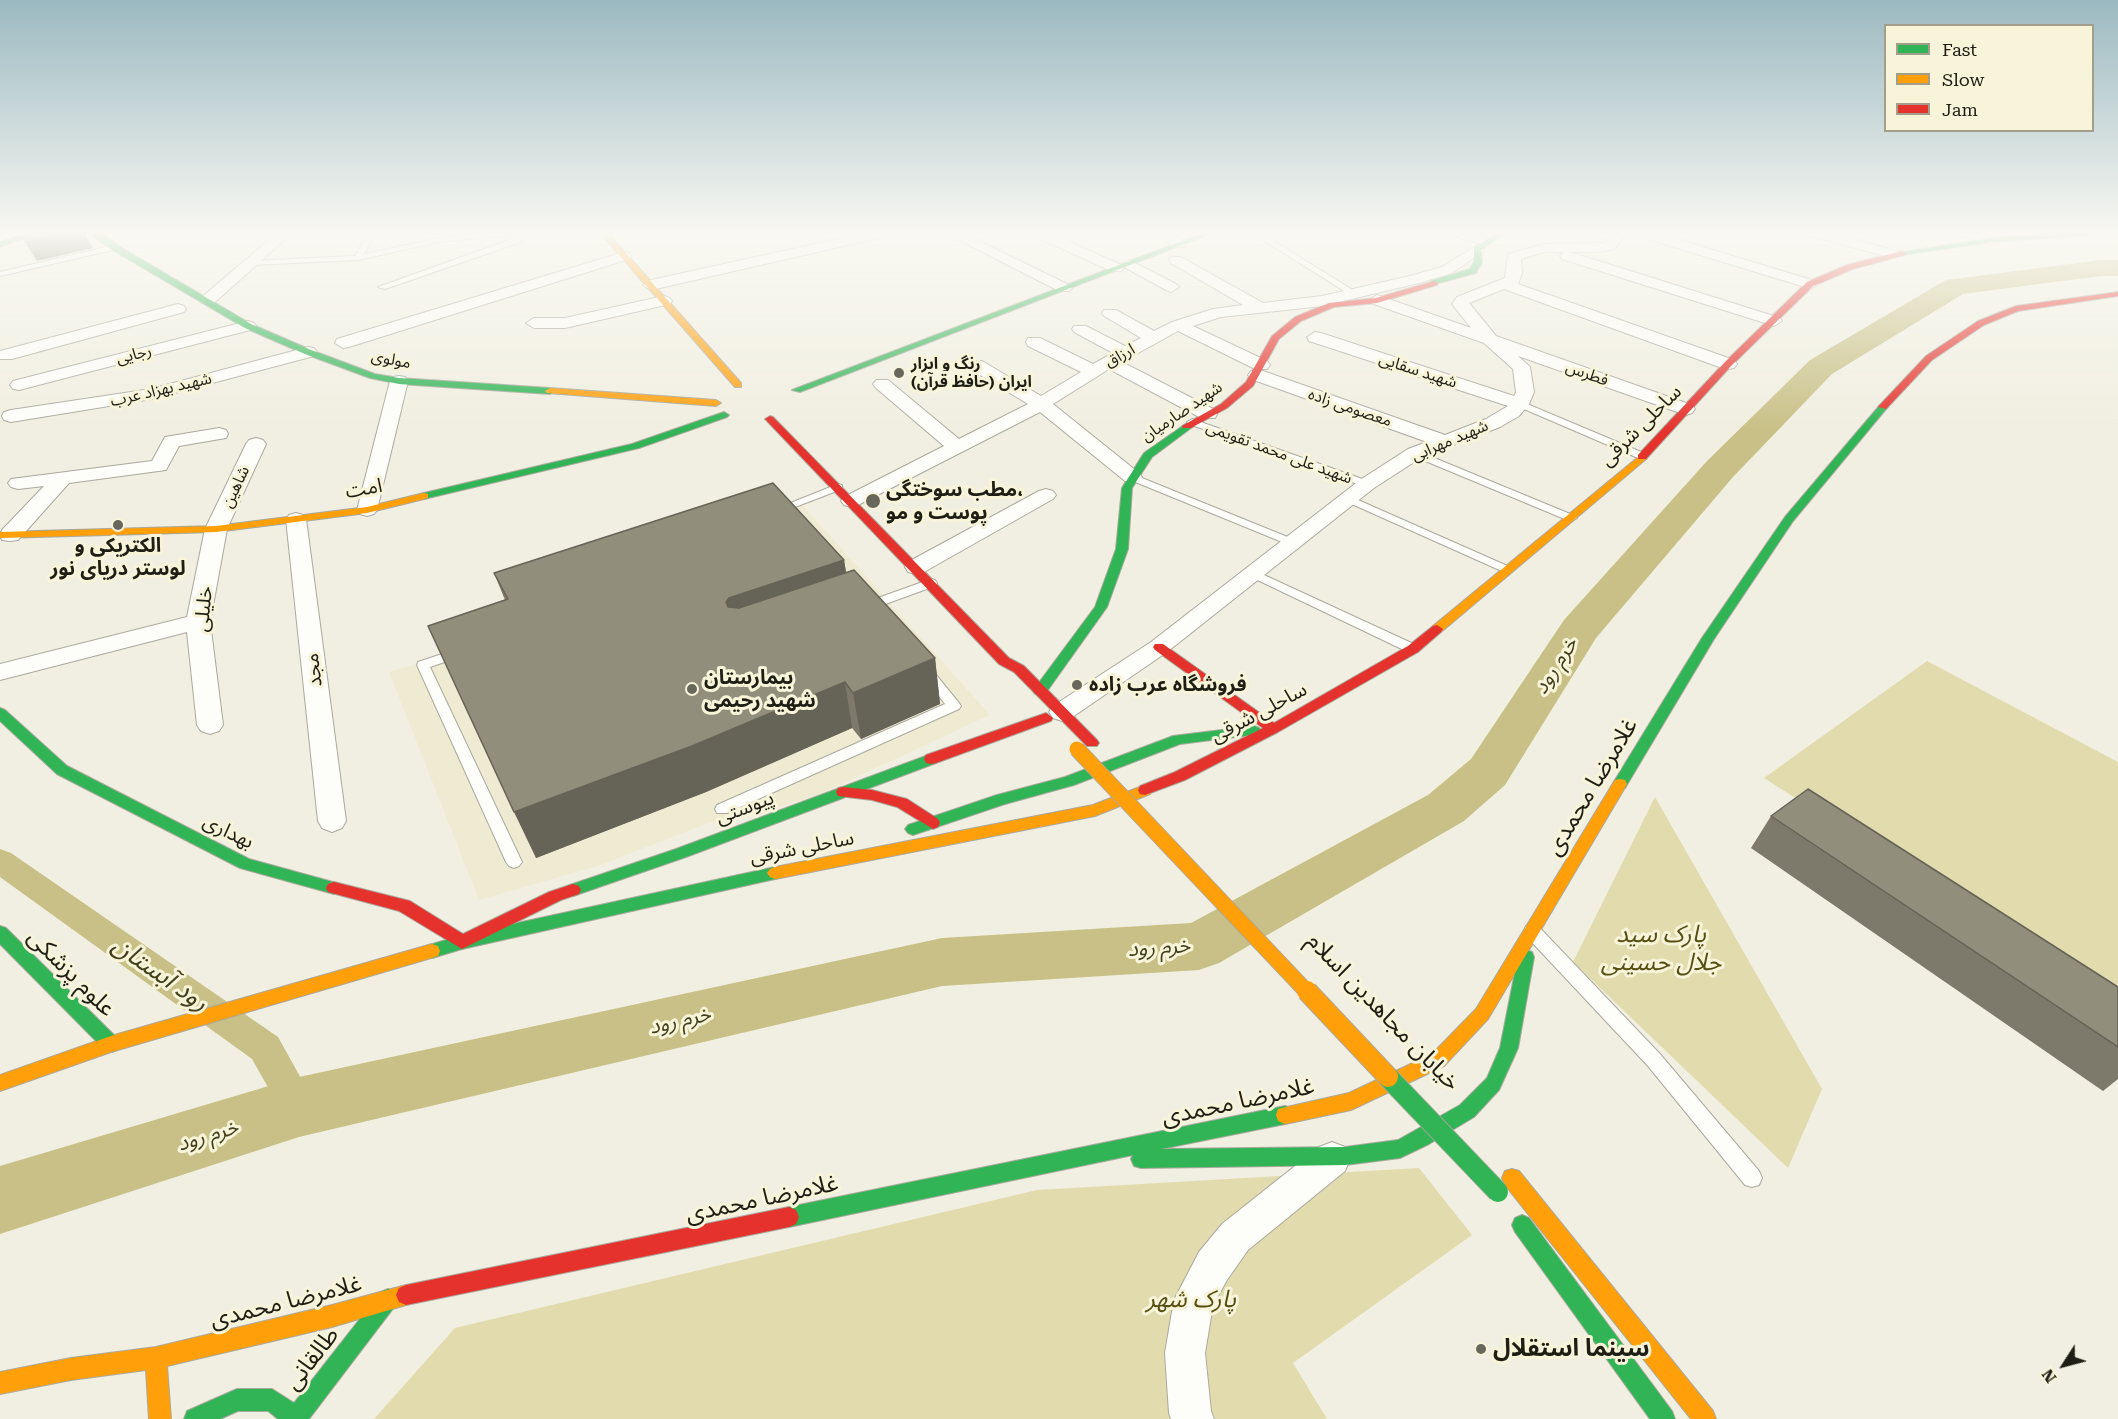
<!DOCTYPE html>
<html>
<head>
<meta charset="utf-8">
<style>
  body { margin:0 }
  #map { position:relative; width:2118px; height:1419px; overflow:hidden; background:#f1efe1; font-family:"Roboto Serif",serif }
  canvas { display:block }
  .legend { position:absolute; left:1884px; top:24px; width:210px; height:108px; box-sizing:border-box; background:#f8f4da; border:2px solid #a19e8b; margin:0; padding:8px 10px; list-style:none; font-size:18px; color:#1f1e15 }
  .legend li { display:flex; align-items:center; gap:12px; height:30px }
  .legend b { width:30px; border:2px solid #a19e8b }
  .north { position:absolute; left:2034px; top:1335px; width:60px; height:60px; -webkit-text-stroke:4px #f8f4da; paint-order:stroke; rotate:234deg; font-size:16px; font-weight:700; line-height:24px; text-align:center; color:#1f1e15 }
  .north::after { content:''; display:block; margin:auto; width:21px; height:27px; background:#1f1e15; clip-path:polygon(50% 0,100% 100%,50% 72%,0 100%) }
</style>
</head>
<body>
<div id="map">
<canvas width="2118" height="1419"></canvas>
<ul class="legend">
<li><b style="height:8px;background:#30b455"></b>Fast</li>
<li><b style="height:8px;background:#ff9f0a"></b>Slow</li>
<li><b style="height:8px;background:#e5322d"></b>Jam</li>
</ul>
<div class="north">N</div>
</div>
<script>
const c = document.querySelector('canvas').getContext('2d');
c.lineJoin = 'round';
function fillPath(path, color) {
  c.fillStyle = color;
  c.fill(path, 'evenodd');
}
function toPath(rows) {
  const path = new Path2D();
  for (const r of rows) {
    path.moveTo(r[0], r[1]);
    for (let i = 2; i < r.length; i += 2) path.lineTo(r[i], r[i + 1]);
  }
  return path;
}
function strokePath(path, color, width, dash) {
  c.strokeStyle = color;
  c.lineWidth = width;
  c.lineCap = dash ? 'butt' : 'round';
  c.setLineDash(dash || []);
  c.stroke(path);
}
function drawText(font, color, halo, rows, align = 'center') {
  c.font = font + ' "Roboto Serif","Noto Sans Arabic",serif';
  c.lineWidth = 6;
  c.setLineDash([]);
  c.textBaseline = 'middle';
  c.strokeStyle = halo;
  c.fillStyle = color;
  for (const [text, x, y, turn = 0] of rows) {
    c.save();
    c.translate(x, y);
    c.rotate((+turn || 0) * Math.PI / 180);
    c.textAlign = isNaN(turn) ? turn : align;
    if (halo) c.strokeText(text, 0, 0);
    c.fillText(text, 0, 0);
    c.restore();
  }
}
fillPath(toPath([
  [798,500,990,715,818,795,744,818,708,823,601,865,479,900,389,672,487,642,473,612]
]), '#efebd2');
fillPath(toPath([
  [1927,661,2118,762,2118,1004,1764,778],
  [1655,797,1822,1089,1788,1168,1573,962],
  [1419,1168,1472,1235,1293,1363,1327,1419,374,1419,455,1328,1037,1190]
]), '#e2dbae');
fillPath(toPath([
  [0,849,11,853,278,1037,317,1107,312,1119,299,1124,286,1119,252,1059,0,877,0,849]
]), '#c8c086');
fillPath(toPath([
  [2101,260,2118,260,2118,276,2101,276,1963,294,1832,374,1733,477,1596,638,1505,785,1464,821,1219,963,1199,970,942,986,299,1137,0,1234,0,1166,299,1077,942,938,1191,923,1428,795,1471,759,1564,620,1707,461,1810,360,1946,280,2101,260]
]), '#c8c086');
const lane = toPath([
  [368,233,376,233,364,254,439,238,491,233,515,233,511,235,439,242,358,260,252,265,248,263,252,261,355,256,368,233],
  [518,233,526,233,521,242,385,289,378,287,515,238,518,233],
  [1080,233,1091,233,1062,244,1055,242,1080,233],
  [1252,233,1261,233,1359,294,1352,296,1252,233],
  [114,245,118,247,117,249,0,276,0,272,114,245],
  [1520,401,1646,454,1647,456,1646,458,1638,458,1517,406,1515,404,1520,401],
  [1192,419,1371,482,1372,484,1367,487,1363,486,1189,424,1187,422,1192,419],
  [1415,450,1575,516,1577,518,1571,521,1567,520,1411,455,1410,453,1415,450],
  [1132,474,1295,540,1297,542,1291,545,1287,544,1128,479,1128,475,1132,474],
  [838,484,842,485,842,489,782,512,774,512,773,510,838,484],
  [1349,496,1512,568,1514,570,1508,574,1504,572,1345,501,1345,497,1349,496],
  [1251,569,1418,646,1419,649,1418,652,1408,652,1247,575,1245,573,1247,571,1251,569],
  [931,579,935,580,937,583,935,586,869,610,861,610,859,607,861,604,931,579],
  [460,648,466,652,465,655,430,667,522,862,519,866,514,868,509,866,506,862,417,665,418,662,460,648],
  [928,670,933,671,959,703,961,706,959,709,727,813,717,813,715,809,717,805,945,704,921,674,928,670],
  [1532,924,1538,926,1660,1054,1759,1171,1762,1178,1759,1185,1752,1187,1745,1185,1648,1066,1526,936,1524,931,1526,926,1532,924]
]);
const street = toPath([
  [277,233,292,233,214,303,202,303,200,300,202,297,277,233],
  [865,233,890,233,883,237,651,290,643,285,651,280,865,233],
  [945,233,963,233,1069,285,1072,288,1069,291,1059,291,945,233],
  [1032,233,1050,233,1121,265,1124,268,1121,271,1111,271,1034,236,1032,233],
  [1158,233,1174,233,1186,244,1184,247,1174,247,1158,233],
  [1452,233,1473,233,1490,238,1492,241,1485,245,1454,236,1452,233],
  [1613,233,1627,233,1614,249,1598,252,1570,252,1780,318,1782,321,1774,326,1768,324,1562,259,1560,256,1564,252,1544,252,1521,259,1522,273,1518,284,1734,360,1737,364,1734,368,1728,369,1722,368,1504,289,1469,303,1496,336,1692,405,1695,409,1692,413,1686,415,1680,413,1518,356,1530,367,1534,392,1529,404,1519,416,1500,427,1422,457,1374,488,1167,652,1071,718,1062,721,1053,718,1049,712,1053,706,1151,642,1360,480,1408,449,1427,442,1251,379,1248,375,1251,371,1263,371,1445,435,1486,419,1508,406,1309,341,1307,337,1315,332,1321,333,1514,396,1516,392,1513,369,1484,343,1371,303,1369,300,1377,295,1383,297,1471,328,1452,304,1457,297,1505,278,1508,254,1544,244,1604,243,1613,233],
  [1636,233,1657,233,1815,281,1818,284,1810,289,1805,287,1638,236,1636,233],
  [1809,233,1831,233,1897,251,1899,254,1892,258,1811,236,1809,233],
  [1956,233,1979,233,1996,237,1998,240,1991,244,1958,236,1956,233],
  [1477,245,1482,246,1484,249,1482,252,1452,273,1419,283,1322,306,1221,317,1193,326,1267,361,1270,365,1267,369,1255,369,1178,331,1122,362,1215,410,1217,414,1215,418,1201,418,1109,369,1053,404,1139,473,1142,477,1139,481,1125,481,1040,412,858,505,851,507,844,505,841,501,844,497,944,446,876,388,873,384,876,380,888,380,959,439,1028,404,970,369,967,365,970,361,982,361,1041,396,1081,372,1028,346,1026,342,1028,338,1040,338,1093,364,1113,353,1074,332,1072,329,1074,326,1086,326,1125,346,1141,338,1104,316,1102,313,1104,310,1116,310,1154,331,1172,322,1213,309,1243,305,1171,263,1169,260,1171,257,1181,257,1263,303,1322,296,1410,276,1442,267,1477,245],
  [624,252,629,253,631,256,629,259,349,347,343,348,335,343,337,339,624,252],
  [1129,260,1176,284,1179,287,1171,292,1166,290,1124,267,1122,264,1129,260],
  [664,296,670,298,672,301,670,304,565,328,534,328,526,323,534,318,565,318,664,296],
  [178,304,184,306,186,309,184,312,12,359,0,359,0,351,178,304],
  [248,321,254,323,256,326,254,329,19,390,13,389,10,385,13,381,248,321],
  [308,347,314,348,317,352,314,356,152,399,11,422,4,420,2,416,4,412,11,410,151,389,308,347],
  [399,376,405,377,408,381,377,510,374,514,367,516,360,514,357,510,390,381,393,377,399,376],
  [219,428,226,430,228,434,226,438,179,446,166,470,69,483,18,540,10,541,2,540,0,536,2,530,44,486,18,489,11,487,8,483,11,479,152,461,165,437,219,428],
  [256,438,263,440,266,444,227,529,210,622,223,725,219,731,210,734,201,731,197,725,187,632,0,680,0,664,187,617,205,529,246,444,249,440,256,438],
  [1046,489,1053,491,1056,495,1053,499,924,572,916,574,908,572,905,567,908,562,1039,491,1046,489],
  [296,513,303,515,306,519,346,821,342,828,332,832,322,828,318,821,286,519,289,515,296,513],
  [1332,1142,1345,1147,1350,1159,1345,1171,1248,1250,1227,1280,1213,1305,1205,1353,1211,1411,1214,1419,1171,1419,1169,1413,1165,1353,1174,1300,1199,1252,1222,1224,1319,1147,1332,1142]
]);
const fast = toPath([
  [27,233,37,233,0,247,0,242,27,233],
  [93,233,102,233,117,245,251,324,311,350,375,374,399,378,550,388,555,391,550,394,399,384,370,378,305,354,245,328,111,249,93,236,93,233],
  [1203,233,1213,233,800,392,792,390,1203,233],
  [1497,233,1506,233,1481,250,1482,262,1476,273,1431,285,1431,281,1470,269,1474,262,1474,247,1497,233],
  [2059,233,2090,233,2086,235,1991,242,1902,255,1898,253,1991,238,2059,233],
  [1883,404,1888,407,1886,409,1793,521,1714,639,1625,788,1615,788,1613,784,1615,780,1702,638,1785,517,1880,405,1883,404],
  [724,412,729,415,727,417,639,448,424,499,419,496,424,493,632,444,724,412],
  [1187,423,1191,424,1191,428,1152,457,1132,488,1128,549,1107,607,1045,694,1035,694,1033,691,1035,688,1095,607,1116,549,1122,488,1144,453,1187,423],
  [0,708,5,710,67,766,249,859,340,884,342,888,340,892,334,894,240,868,57,774,0,721,0,708],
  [1254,726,1259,728,1261,731,1259,734,1180,744,1074,785,1005,804,913,835,908,833,905,829,908,825,997,795,1065,777,1173,736,1254,726],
  [931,754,936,755,938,759,936,763,686,857,573,896,567,894,565,890,567,886,676,849,931,754],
  [775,867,780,869,783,873,780,877,775,879,462,949,432,958,426,956,424,951,426,946,462,935,775,867],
  [0,926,6,928,117,1038,120,1044,117,1050,111,1052,105,1050,0,944,0,926],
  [1526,950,1532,952,1534,957,1518,1048,1499,1090,1474,1117,1429,1144,1400,1158,1345,1165,1141,1168,1134,1166,1131,1159,1133,1155,789,1227,782,1224,779,1217,782,1210,789,1207,1285,1106,1292,1109,1294,1115,1292,1121,1285,1124,1161,1149,1345,1147,1398,1140,1460,1105,1487,1078,1500,1048,1518,957,1520,952,1526,950],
  [1522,1215,1529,1218,1672,1411,1675,1419,1650,1419,1515,1232,1512,1225,1515,1218,1522,1215],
  [388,1289,395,1292,398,1299,395,1306,309,1419,278,1419,268,1411,238,1411,220,1419,184,1419,187,1411,237,1389,272,1389,294,1403,381,1292,388,1289]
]);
const slow = toPath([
  [600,233,608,233,741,383,741,387,735,387,600,233],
  [550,388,716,400,721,403,716,406,547,393,545,391,550,388],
  [1642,454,1647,457,1646,459,1441,632,1433,632,1431,629,1433,626,1642,454],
  [424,493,428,494,428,498,367,513,216,532,0,538,0,532,216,526,367,507,424,493],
  [1620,779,1625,780,1627,784,1488,1019,1444,1066,1351,1110,1285,1124,1278,1121,1276,1115,1278,1109,1349,1093,1432,1054,1476,1009,1615,780,1620,779],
  [1145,785,1150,786,1152,790,1150,794,1095,816,775,879,770,877,767,873,770,869,775,867,1093,805,1145,785],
  [432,944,438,946,440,951,438,956,111,1052,0,1091,0,1075,111,1036,432,944],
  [1512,1169,1519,1171,1713,1411,1716,1419,1691,1419,1505,1185,1502,1178,1505,1171,1512,1169],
  [406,1285,413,1288,416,1295,413,1302,406,1305,332,1327,167,1366,171,1419,149,1419,146,1370,71,1380,0,1394,0,1372,71,1358,156,1347,332,1305,406,1285]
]);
const jam = toPath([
  [1902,251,1906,253,1905,255,1853,269,1813,286,1731,366,1646,459,1638,459,1638,455,1725,362,1807,282,1847,265,1902,251],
  [1434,281,1438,283,1437,285,1377,303,1334,307,1301,321,1279,339,1253,386,1227,408,1191,428,1183,428,1182,426,1221,404,1246,382,1272,336,1295,317,1329,303,1376,298,1434,281],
  [2118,292,2118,296,2018,311,1984,325,1932,360,1886,409,1878,407,1926,356,1978,321,2016,306,2118,292],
  [770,416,773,417,1009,658,1024,666,1097,740,1099,743,1097,746,1087,746,1014,672,999,664,767,421,765,419,770,416],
  [1437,625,1443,629,1441,632,1418,652,1278,732,1185,780,1145,795,1140,794,1138,790,1140,786,1175,772,1263,728,1155,650,1153,647,1155,644,1163,644,1274,723,1408,646,1433,626,1437,625],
  [1046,713,1053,718,1051,721,936,763,931,764,926,763,924,759,926,755,1046,713],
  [843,787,872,790,907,799,938,819,940,823,938,827,933,829,897,807,872,800,838,796,836,792,838,788,843,787],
  [334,882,410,901,463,934,549,892,573,884,579,886,581,890,579,894,561,900,462,949,399,911,328,892,326,888,328,884,334,882],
  [789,1207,796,1210,799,1217,796,1224,789,1227,406,1305,399,1302,396,1295,399,1288,406,1285,789,1207]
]);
strokePath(lane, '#aba99e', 2);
strokePath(street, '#aba99e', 2);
strokePath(fast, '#aba99e', 2);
strokePath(slow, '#aba99e', 2);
strokePath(jam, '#aba99e', 2);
fillPath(lane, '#fdfdfa');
fillPath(street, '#fdfdfa');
fillPath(fast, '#30b455');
fillPath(slow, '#ff9f0a');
fillPath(jam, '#e5322d');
const fastBridge = toPath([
  [1388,1077,1498,1192]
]);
const slowBridgeFar1 = toPath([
  [1077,749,1308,993]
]);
const slowBridge = toPath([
  [1307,991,1388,1077]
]);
strokePath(fastBridge, '#aba99e', 22, []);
strokePath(slowBridgeFar1, '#aba99e', 17, []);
strokePath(slowBridge, '#aba99e', 22, []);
strokePath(fastBridge, '#30b455', 20);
strokePath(slowBridgeFar1, '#ff9f0a', 15);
strokePath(slowBridge, '#ff9f0a', 20);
fillPath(toPath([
  [844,560,846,572,935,658,940,704,861,739,852,728,706,792,536,858,505,600,494,573],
  [1771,816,2118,987,2118,1079,2103,1091,1751,848]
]), '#7d7a6b');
fillPath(toPath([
  [67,233,86,233,86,236,93,248,37,261,25,242],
  [844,560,851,604,740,643,726,602,729,598],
  [935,658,940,704,861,739,853,693],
  [845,682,852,728,706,792,536,858,514,812]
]), '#666357');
const building = toPath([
  [23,233,67,233,25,242,23,233],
  [773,483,844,560,729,598,726,602,728,607,739,608,854,570,935,658,853,693,845,682,692,746,514,812,428,626,508,599,494,573,773,483],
  [1808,789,2118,987,2118,1047,1771,816,1808,789]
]);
fillPath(building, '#918e7c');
strokePath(building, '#666357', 1.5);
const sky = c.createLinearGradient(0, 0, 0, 431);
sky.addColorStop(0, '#9bb9c1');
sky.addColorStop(0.54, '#f9f8f2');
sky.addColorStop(1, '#f9f8f200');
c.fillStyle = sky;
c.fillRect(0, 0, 2118, 431);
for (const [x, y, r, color] of [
  [899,373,6,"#68675c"],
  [873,501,8,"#68675c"],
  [118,525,6,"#68675c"],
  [1077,685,6,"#68675c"],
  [692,689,6,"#68675c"],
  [1481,1349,6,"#68675c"]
]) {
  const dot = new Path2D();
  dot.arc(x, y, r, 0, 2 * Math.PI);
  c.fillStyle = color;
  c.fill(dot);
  strokePath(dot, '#f8f4da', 2);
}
drawText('16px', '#1f1e15', '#f8f4da', [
  ["رجایی",134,355,-14],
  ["ارزاق",1120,356,-29],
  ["مولوی",391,360,11],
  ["شهید سقایی",1418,371,18],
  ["فطرس",1587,374,20],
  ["شهید بهزاد عرب",161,390,-13],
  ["معصومی زاده",1350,408,19],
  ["شهید صارمیان",1182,412,-34],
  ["شهید مهرابی",1450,441,-23],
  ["شهید علی محمد تقویمی",1279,453,20],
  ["شاهین",236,487,-65]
]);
drawText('bold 16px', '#1f1e15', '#f8f4da', [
  ["رنگ و ابزار",911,364],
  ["ایران (حافظ قرآن)",911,382]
], 'left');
drawText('20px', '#1f1e15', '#f8f4da', [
  ["ساحلی شرقی",1641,426,-45],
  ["امت",364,489,-10],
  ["خلیلی",204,609,-84],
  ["مجد",314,670,-97],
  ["ساحلی شرقی",1259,713,-28],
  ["پیوستی",745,808,-21],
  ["بهداری",228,832,26],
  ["ساحلی شرقی",802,848,-11]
]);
drawText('bold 20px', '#1f1e15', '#f8f4da', [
  ["مطب سوختگی،",886,490],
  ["پوست و مو",886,513],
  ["الکتریکی و",118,546,"center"],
  ["لوستر دریای نور",118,569,"center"],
  ["بیمارستان",704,678],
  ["شهید رحیمی",704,701],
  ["فروشگاه عرب زاده",1089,685]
], 'left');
drawText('italic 21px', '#433e1c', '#f8f4da', [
  ["خرم رود",1556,666,-57],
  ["خرم رود",1159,948,-4],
  ["خرم رود",680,1021,-13],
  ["خرم رود",208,1136,-17]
]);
drawText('24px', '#1f1e15', '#f8f4da', [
  ["غلامرضا محمدی",1592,787,-59],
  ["علوم پزشکی",71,973,45],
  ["خیابان مجاهدین اسلام",1383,1012,46],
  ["غلامرضا محمدی",1238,1102,-12],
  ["غلامرضا محمدی",762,1199,-12],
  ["غلامرضا محمدی",286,1302,-14],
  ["طالقانی",312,1359,-52]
]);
drawText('italic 24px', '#564e12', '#f8f4da', [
  ["پارک سید",1661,935],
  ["جلال حسینی",1661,963],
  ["پارک شهر",1191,1300]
]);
drawText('bold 24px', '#1f1e15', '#f8f4da', [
  ["سینما استقلال",1493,1349]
], 'left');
drawText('italic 26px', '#433e1c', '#f8f4da', [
  ["رود آبستان",160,974,35]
]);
</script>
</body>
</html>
